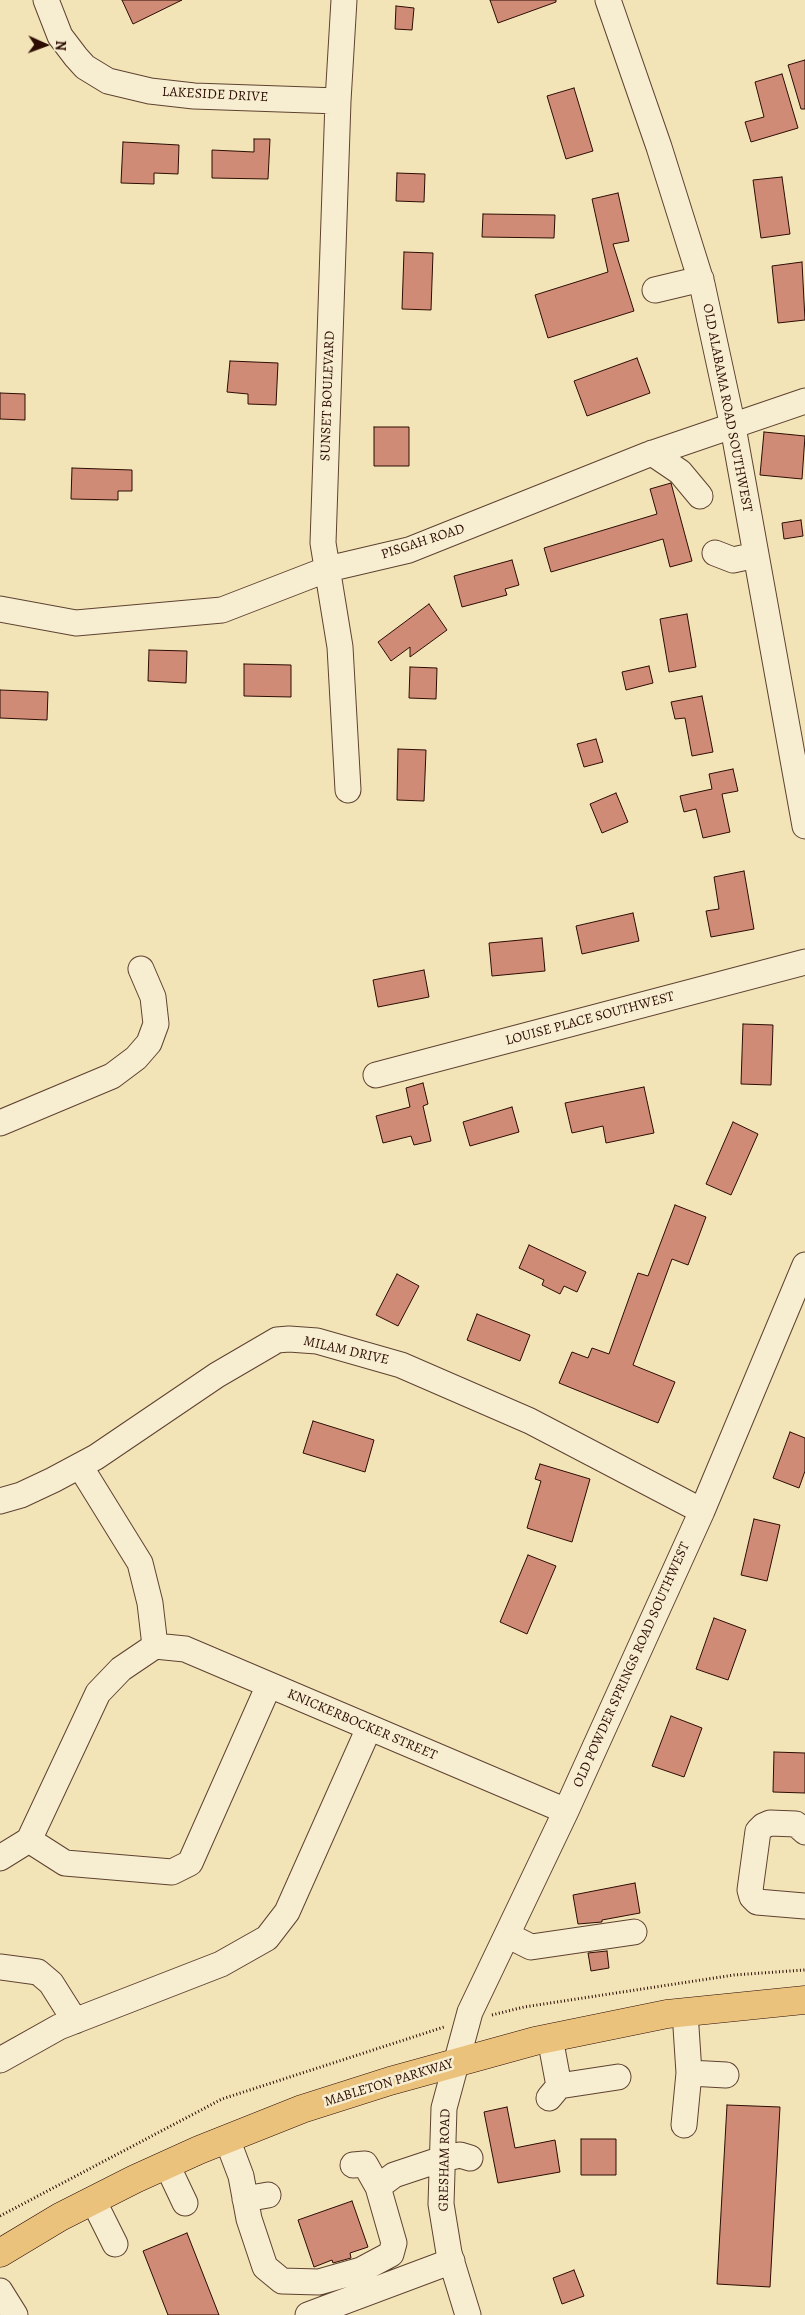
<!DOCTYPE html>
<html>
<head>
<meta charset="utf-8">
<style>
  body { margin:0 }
  #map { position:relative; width:805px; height:2315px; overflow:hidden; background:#f3e4b8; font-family:Alegreya,serif }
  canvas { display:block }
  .north { position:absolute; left:20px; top:20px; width:50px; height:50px; -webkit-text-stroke:4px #f7edd1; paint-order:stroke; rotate:92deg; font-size:14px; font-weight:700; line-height:20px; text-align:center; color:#2c0c03 }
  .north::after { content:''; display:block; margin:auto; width:18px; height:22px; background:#2c0c03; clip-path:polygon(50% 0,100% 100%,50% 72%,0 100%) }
</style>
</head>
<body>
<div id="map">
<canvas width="805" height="2315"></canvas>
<div class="north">N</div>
</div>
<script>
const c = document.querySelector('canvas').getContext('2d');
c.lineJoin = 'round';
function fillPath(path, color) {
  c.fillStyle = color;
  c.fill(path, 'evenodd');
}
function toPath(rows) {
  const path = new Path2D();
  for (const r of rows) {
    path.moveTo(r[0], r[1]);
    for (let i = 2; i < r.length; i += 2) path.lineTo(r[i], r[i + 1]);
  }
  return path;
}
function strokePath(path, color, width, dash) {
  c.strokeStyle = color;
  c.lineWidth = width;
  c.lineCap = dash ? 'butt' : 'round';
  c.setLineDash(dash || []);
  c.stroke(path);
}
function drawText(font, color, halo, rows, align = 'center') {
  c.font = font + ' Alegreya,serif';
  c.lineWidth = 5;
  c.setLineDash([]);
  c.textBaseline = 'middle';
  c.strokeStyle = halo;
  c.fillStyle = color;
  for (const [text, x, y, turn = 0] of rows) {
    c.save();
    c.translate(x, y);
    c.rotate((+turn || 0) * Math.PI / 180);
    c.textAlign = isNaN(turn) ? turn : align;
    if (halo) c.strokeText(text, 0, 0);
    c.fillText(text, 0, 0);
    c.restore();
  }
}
const building = toPath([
  [122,0,182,0,133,24,122,0],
  [490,0,556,0,556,2,498,23,490,0],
  [396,6,414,8,412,30,395,29,396,6],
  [805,60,805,109,801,109,788,65,805,60],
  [782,74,798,128,751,142,745,122,764,117,755,82,782,74],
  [574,88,593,151,566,159,547,96,574,88],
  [254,139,270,139,268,179,212,178,212,150,254,152,254,139],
  [123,142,179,145,178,174,154,173,154,184,121,183,123,142],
  [397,173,425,174,424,202,396,201,397,173],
  [782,177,790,234,761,238,753,180,782,177],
  [618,193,629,241,613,244,634,311,548,338,535,295,608,272,592,199,618,193],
  [483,214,555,215,554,238,482,237,483,214],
  [404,252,433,253,431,310,402,309,404,252],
  [802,262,805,320,778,323,772,266,802,262],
  [637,358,650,393,587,416,574,381,637,358],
  [230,361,278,363,276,405,248,404,248,394,227,392,230,361],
  [0,393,25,394,25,420,0,419,0,393],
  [374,427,409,427,409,466,374,466,374,427],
  [764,432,805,436,802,479,760,475,764,432],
  [72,468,132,470,132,491,118,491,118,500,71,499,72,468],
  [671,483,692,561,670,567,663,539,551,572,544,548,657,514,650,489,671,483],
  [801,520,803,536,784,539,782,523,801,520],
  [512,560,519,585,505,589,507,595,462,607,454,576,512,560],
  [429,604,447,630,410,657,410,647,391,661,378,642,429,604],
  [687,614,696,667,669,672,660,619,687,614],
  [149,650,187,651,186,683,148,681,149,650],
  [244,664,291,665,291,697,244,696,244,664],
  [649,666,653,683,626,690,622,672,649,666],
  [410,667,437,668,436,699,409,698,410,667],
  [0,690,48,692,47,720,0,718,0,690],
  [702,696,713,752,692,756,685,718,675,719,671,702,702,696],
  [596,739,603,762,584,767,577,744,596,739],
  [398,749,426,750,424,801,397,800,398,749],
  [733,769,738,791,722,794,730,832,703,838,696,809,684,812,680,796,712,789,709,774,733,769],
  [616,793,628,822,602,833,590,804,616,793],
  [744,871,754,929,711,937,706,911,719,909,714,877,744,871],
  [633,913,639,941,582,954,576,926,633,913],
  [542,938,545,971,492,976,489,943,542,938],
  [424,970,429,997,378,1007,373,980,424,970],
  [743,1024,773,1025,771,1085,741,1084,743,1024],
  [423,1083,428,1104,423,1106,431,1141,414,1145,411,1136,383,1143,376,1116,410,1107,406,1088,423,1083],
  [644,1087,654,1133,606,1143,603,1126,572,1133,565,1103,644,1087],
  [512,1107,519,1132,470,1146,463,1122,512,1107],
  [733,1122,758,1134,731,1195,706,1184,733,1122],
  [675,1205,706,1217,688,1265,672,1259,633,1365,675,1382,658,1423,559,1383,572,1352,588,1358,592,1348,609,1354,638,1273,648,1276,675,1205],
  [529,1245,586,1272,577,1292,564,1286,560,1294,542,1285,544,1280,519,1268,529,1245],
  [397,1274,419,1286,398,1326,376,1315,397,1274],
  [477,1314,530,1335,520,1361,467,1340,477,1314],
  [313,1421,374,1440,365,1472,303,1453,313,1421],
  [790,1432,805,1438,805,1471,799,1488,773,1478,790,1432],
  [540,1464,590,1479,572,1542,527,1528,541,1481,535,1479,540,1464],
  [754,1519,780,1525,767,1581,741,1575,754,1519],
  [528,1555,556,1566,527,1634,500,1622,528,1555],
  [714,1618,746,1630,728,1680,696,1669,714,1618],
  [671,1716,702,1728,684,1777,652,1766,671,1716],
  [774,1752,805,1753,805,1793,773,1792,774,1752],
  [635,1883,640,1913,602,1920,602,1922,578,1924,573,1895,635,1883],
  [607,1951,609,1968,591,1971,588,1953,607,1951],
  [727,2105,780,2107,770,2287,717,2284,727,2105],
  [507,2107,515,2148,555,2140,560,2172,498,2183,484,2112,507,2107],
  [581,2139,616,2139,616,2175,581,2175,581,2139],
  [352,2201,368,2247,350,2253,351,2258,333,2263,332,2260,314,2267,298,2220,352,2201],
  [187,2233,219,2315,168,2315,143,2251,187,2233],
  [574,2270,584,2296,562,2304,553,2278,574,2270]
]);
fillPath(building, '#cf8b75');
strokePath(building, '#2c0c03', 1);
const minor = toPath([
  [46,0,60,36,76,57,85,67,108,81,150,91,194,96,338,101],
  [344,0,338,101,323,543,340,647,348,790],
  [608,0,659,147,702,284,733,427,805,826],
  [655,290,701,279],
  [652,453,680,472,700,496],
  [715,553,733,560,756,555],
  [0,609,76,623,222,610,328,569,409,550,647,455,805,401],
  [376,1075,805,962],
  [0,1123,112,1076,136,1058,149,1043,156,1024,153,997,141,969],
  [80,1466,140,1563,150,1603,155,1646],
  [0,1501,21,1495,53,1480,96,1457,217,1375,277,1340,289,1339,317,1341,401,1365,530,1421,702,1511],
  [155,1646,185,1649,566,1811],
  [805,1832,796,1824,770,1823,763,1826,758,1831,750,1890,752,1897,757,1902,805,1906],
  [29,1840,65,1863,172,1872,190,1863,269,1685],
  [0,1858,29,1840,98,1693,121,1669,155,1646],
  [507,1935,531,1947,634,1932],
  [0,1967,38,1972,51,1983,75,2021],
  [550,2038,559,2086],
  [0,2060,59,2027,221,1964,267,1938,287,1912,369,1728],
  [689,2073,726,2075],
  [549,2098,559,2086,618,2077],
  [684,2125,689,2073,685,2012],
  [227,2139,241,2176,249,2219,265,2267,282,2281,319,2282,361,2270,391,2254,394,2243,378,2187,365,2164,353,2165],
  [167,2165,185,2203],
  [378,2187,394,2175,442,2159,460,2155,470,2158],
  [245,2199,268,2195],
  [93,2200,115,2244],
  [0,2291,15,2315],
  [308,2315,452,2261],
  [468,2315,449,2253,441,2204,444,2108,470,2012,566,1811,702,1511,805,1265]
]);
const major = toPath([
  [0,2253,60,2217,135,2179,199,2150,302,2109,390,2081,535,2041,667,2014,805,2000]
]);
strokePath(minor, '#5e4230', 27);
strokePath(major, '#2c0c03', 29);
strokePath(toPath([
  [492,2015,524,2007,734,1975,805,1970],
  [0,2216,222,2099,444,2027]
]), '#2c0c03', 3, [1, 2.5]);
strokePath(minor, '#f7edd1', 25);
strokePath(major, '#eac27c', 28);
drawText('14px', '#2c0c03', '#f7edd1', [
  ["LAKESIDE DRIVE",215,95,3],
  ["SUNSET BOULEVARD",328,396,-88],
  ["OLD ALABAMA ROAD SOUTHWEST",727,408,79],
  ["PISGAH ROAD",423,542,-18],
  ["LOUISE PLACE SOUTHWEST",590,1019,-15],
  ["MILAM DRIVE",346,1351,13],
  ["OLD POWDER SPRINGS ROAD SOUTHWEST",632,1665,-66],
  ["KNICKERBOCKER STREET",362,1725,23],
  ["MABLETON PARKWAY",389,2083,-17],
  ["GRESHAM ROAD",445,2160,-89]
]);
</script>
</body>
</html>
